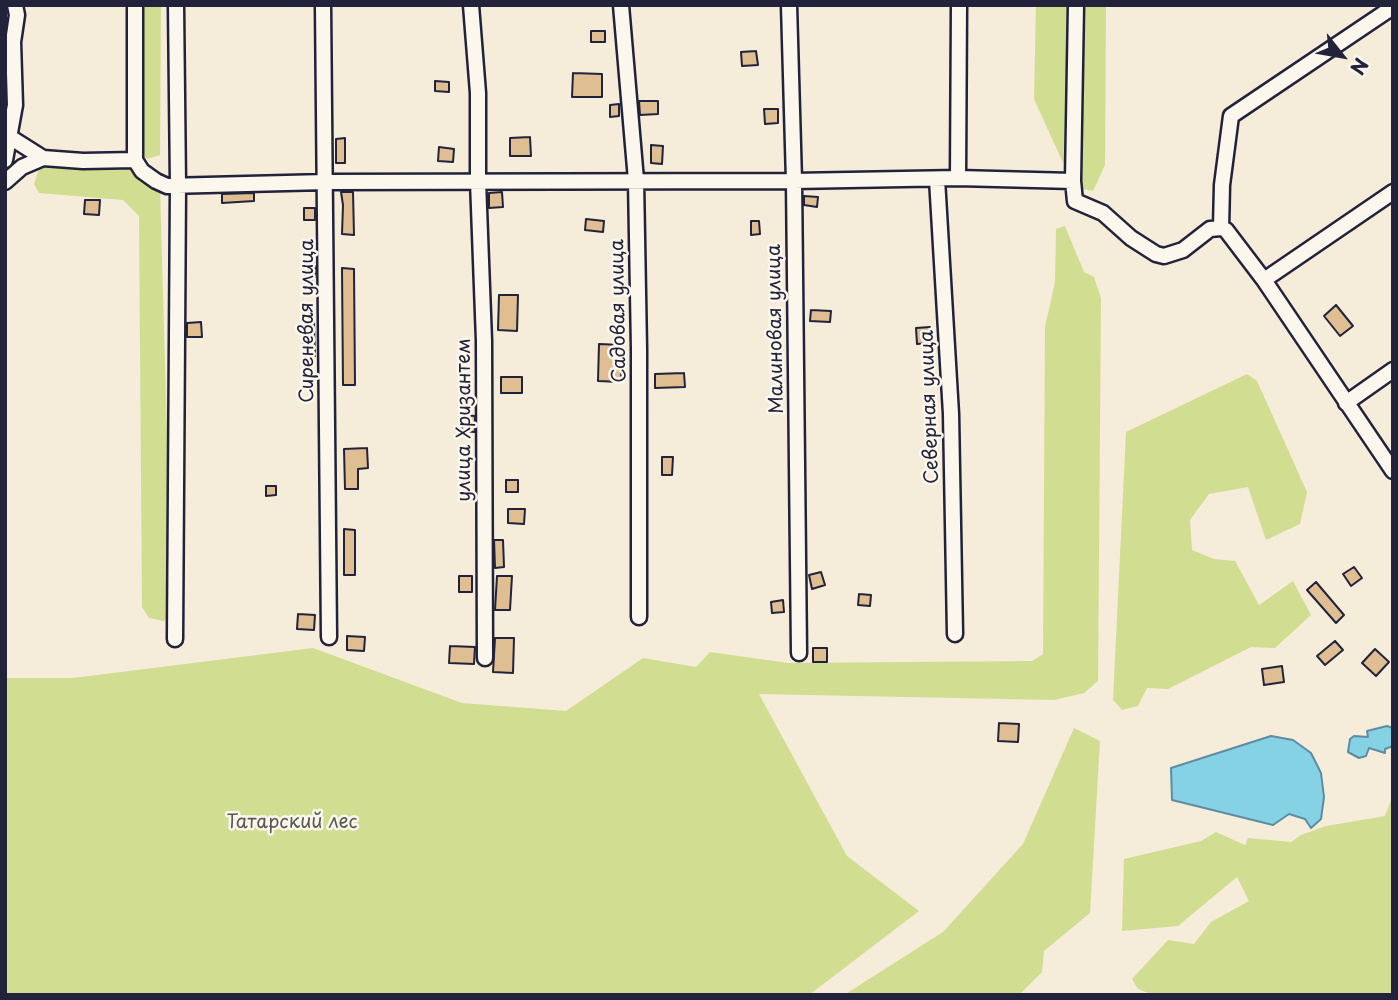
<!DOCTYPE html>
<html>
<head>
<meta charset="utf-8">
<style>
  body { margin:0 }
  #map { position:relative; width:1398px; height:1000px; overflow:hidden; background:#f5ecda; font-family:"Playpen Sans",sans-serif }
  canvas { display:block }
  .frame { position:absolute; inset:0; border:7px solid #22223b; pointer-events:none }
  .north { position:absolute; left:1307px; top:21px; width:70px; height:70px; -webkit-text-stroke:5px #fbf7ec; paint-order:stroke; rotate:121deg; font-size:19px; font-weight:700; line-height:28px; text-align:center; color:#22223b }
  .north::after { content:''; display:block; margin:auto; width:24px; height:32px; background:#22223b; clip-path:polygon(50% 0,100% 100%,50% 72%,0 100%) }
</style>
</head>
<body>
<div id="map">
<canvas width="1398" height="1000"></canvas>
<div class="frame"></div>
<div class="north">N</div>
</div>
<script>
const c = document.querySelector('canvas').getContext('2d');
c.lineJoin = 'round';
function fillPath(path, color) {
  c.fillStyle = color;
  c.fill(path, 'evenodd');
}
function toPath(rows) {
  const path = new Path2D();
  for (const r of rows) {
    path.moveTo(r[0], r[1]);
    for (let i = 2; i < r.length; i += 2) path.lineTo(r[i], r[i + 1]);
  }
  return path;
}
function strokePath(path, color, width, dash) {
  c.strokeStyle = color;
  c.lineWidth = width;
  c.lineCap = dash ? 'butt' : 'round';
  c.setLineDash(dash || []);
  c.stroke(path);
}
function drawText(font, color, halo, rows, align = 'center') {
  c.font = font + ' "Playpen Sans",sans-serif';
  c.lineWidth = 5;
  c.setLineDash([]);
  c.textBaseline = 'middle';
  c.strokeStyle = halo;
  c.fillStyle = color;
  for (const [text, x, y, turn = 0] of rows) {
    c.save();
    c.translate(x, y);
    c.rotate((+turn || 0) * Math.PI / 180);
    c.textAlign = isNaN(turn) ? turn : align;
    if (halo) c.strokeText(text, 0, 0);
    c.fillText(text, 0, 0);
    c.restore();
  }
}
fillPath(toPath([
  [141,5,161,5,160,155,147,159,140,153],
  [1036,5,1106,5,1105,165,1093,191,1079,188,1064,165,1034,99],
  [46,166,133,168,160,188,172,612,164,621,149,618,142,607,139,216,123,200,39,193,34,184,39,169],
  [1065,226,1084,272,1094,277,1101,298,1098,681,1084,693,1054,700,759,694,847,856,919,911,809,995,5,995,5,678,73,678,313,648,462,703,566,711,643,658,696,667,710,652,788,663,1032,661,1043,654,1045,327,1055,282,1056,229],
  [1247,374,1257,381,1307,492,1300,524,1266,540,1248,487,1209,494,1190,520,1192,550,1214,559,1235,561,1259,605,1293,581,1311,615,1275,648,1251,647,1168,689,1147,688,1138,706,1122,710,1113,700,1126,432],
  [1074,728,1100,741,1090,913,1044,951,1042,972,1019,995,844,995,943,932,1023,844],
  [1393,795,1393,995,1153,995,1138,989,1132,979,1168,940,1194,944,1211,922,1249,901,1237,877,1178,926,1122,931,1124,859,1201,841,1216,832,1245,845,1248,838,1291,842,1301,835,1326,826,1385,816]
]), '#d1de91');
const water = toPath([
  [1387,726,1393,728,1393,746,1385,749,1385,753,1369,748,1366,756,1359,758,1348,752,1350,739,1354,736,1368,737,1367,731,1387,726],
  [1271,736,1293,740,1311,753,1321,773,1324,797,1321,819,1311,828,1305,819,1289,814,1273,825,1172,800,1171,768,1271,736]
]);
fillPath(water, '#86d2e5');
strokePath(water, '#5e8ca1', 2);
const building = toPath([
  [591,31,605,31,605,42,591,42,591,31],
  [756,51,758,65,742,66,741,52,756,51],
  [573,73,602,74,602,97,572,97,573,73],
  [435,81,449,82,449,92,435,91,435,81],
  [639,101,658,101,658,114,640,115,639,101],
  [619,104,619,116,610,117,610,105,619,104],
  [764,109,778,109,778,123,765,124,764,109],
  [530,137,531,156,510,156,510,138,530,137],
  [345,138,345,163,336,163,336,139,345,138],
  [651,145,663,146,662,164,651,163,651,145],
  [439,147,454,149,453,162,438,161,439,147],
  [341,192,353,192,354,235,342,234,343,205,341,192],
  [502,192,503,207,489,208,489,193,502,192],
  [254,193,254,201,222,203,222,194,254,193],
  [804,196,818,197,817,207,804,205,804,196],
  [85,200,100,200,99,215,84,214,85,200],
  [304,208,315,208,315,220,304,220,304,208],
  [586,219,604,221,603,232,585,230,586,219],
  [751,221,759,221,760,234,751,235,751,221],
  [305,241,314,242,313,266,315,266,315,277,312,277,312,292,305,292,305,241],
  [342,268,354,269,355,385,343,385,342,268],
  [499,295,518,295,517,331,498,330,499,295],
  [1336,305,1353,326,1340,336,1324,316,1336,305],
  [811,310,831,311,830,322,810,321,811,310],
  [303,321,314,321,315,356,304,356,303,321],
  [201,322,202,337,187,337,187,323,201,322],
  [930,327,930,343,917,344,916,328,930,327],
  [599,344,622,345,621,382,598,381,599,344],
  [684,373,685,387,655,388,655,374,684,373],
  [501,377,522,377,522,393,501,393,501,377],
  [463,415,475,416,475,432,462,431,463,415],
  [367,448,368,468,358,469,358,489,345,489,344,449,367,448],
  [662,457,673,457,672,475,662,475,662,457],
  [506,480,518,480,518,492,506,492,506,480],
  [266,486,276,486,276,495,266,496,266,486],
  [508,509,525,509,524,524,508,523,508,509],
  [344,529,355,530,355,575,344,575,344,529],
  [494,540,503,540,504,567,495,568,494,540],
  [1354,567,1362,578,1351,586,1343,574,1354,567],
  [821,572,825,585,812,589,809,575,821,572],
  [459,576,472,576,472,592,459,592,459,576],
  [497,576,512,576,510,610,495,610,497,576],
  [1316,582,1344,615,1336,623,1307,590,1316,582],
  [859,594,871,595,870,606,858,605,859,594],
  [783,600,784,612,772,613,771,602,783,600],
  [298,614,315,615,314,630,297,629,298,614],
  [347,636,365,637,364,651,347,650,347,636],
  [495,638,514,638,513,673,493,672,495,638],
  [1335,641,1343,650,1325,665,1317,656,1335,641],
  [450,646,475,647,474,664,449,663,450,646],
  [813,648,827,648,827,662,813,662,813,648],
  [1375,649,1389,662,1376,676,1362,663,1375,649],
  [1282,666,1284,682,1264,685,1262,669,1282,666],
  [999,723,1019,724,1018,742,998,741,999,723]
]);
fillPath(building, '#dfbf92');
strokePath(building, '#22223b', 2);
const minor = toPath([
  [135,5,135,160,142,171,156,181,167,186,326,182,794,181,958,178,1073,181],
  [323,5,329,637],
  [471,5,478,93,478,181,484,341,485,658],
  [621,5,636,180,639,349,639,617],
  [789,5,794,181,799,653],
  [1076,5,1073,181,1075,201,1103,213,1131,238,1156,254,1164,256,1183,250,1210,229,1221,228,1226,230,1264,280,1393,471],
  [5,134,43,158],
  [5,160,15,105,13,42,17,15,15,5],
  [958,178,959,5],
  [937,179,951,414,955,634],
  [5,182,22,167,43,158,83,161,135,160],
  [1221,228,1222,185,1231,116,1393,7],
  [1264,280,1393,192],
  [1346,403,1393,370],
  [175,639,178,186,176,5]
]);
strokePath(minor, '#22223b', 19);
strokePath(minor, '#fbf7ec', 14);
drawText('19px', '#22223b', '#fbf7ec', [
  ["Садовая улица",619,311,-91],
  ["Сиреневая улица",308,321,-90],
  ["Малиновая улица",776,329,-91],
  ["Северная улица",930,407,-92],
  ["улица Хризантем",465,420,-90]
]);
drawText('19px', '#575a55', '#fbf7ec', [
  ["Татарский лес",292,823]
]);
</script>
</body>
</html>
